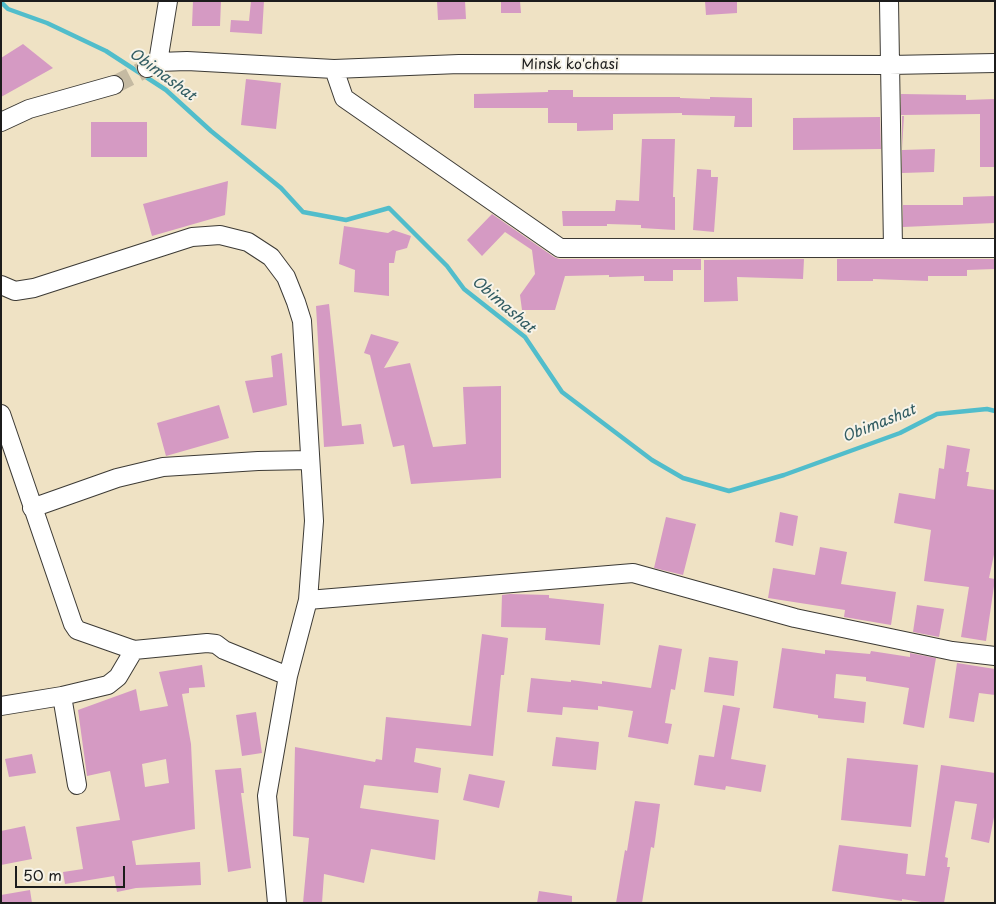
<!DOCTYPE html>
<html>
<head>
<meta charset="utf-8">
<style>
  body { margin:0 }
  #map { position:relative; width:996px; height:904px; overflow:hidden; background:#efe2c4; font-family:"Playpen Sans",sans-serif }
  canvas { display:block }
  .frame { position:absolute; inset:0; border:2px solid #1c1c1c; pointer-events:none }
  .scale { position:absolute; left:15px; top:866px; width:110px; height:22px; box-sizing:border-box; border:2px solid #1c1c1c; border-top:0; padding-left:6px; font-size:15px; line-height:18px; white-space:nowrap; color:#1c1c1c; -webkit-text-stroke:4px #f7f3e8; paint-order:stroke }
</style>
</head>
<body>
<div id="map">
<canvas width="996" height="904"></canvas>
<div class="frame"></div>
<div class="scale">50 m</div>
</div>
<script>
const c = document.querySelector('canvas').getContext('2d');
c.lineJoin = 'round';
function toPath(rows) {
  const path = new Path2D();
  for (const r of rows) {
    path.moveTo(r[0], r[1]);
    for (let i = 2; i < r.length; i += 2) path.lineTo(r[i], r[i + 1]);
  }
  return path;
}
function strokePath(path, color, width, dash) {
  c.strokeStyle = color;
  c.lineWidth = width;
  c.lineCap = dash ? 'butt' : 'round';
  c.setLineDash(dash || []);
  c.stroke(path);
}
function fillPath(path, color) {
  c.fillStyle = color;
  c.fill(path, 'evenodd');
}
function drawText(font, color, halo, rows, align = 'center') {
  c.font = font + ' "Playpen Sans",sans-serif';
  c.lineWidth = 4;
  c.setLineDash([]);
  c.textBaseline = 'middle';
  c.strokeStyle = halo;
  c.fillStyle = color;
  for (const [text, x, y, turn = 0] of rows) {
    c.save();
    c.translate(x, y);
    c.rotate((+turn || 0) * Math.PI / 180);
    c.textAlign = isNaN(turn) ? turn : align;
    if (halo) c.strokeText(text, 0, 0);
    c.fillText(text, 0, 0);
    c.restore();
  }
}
strokePath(toPath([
  [1,2,8,9,47,23,106,51,166,90,211,131,281,188,303,212,346,220,389,208,447,266,464,289,525,337,562,392,652,460,683,478,729,491,784,475,900,433,937,414,987,409,995,411]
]), '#51bdcb', 4.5);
fillPath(toPath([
  [193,1,221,1,220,26,192,26],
  [251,1,264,1,262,34,230,32,231,20,249,21],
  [437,1,465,1,466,19,438,20],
  [501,1,520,1,521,13,501,13],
  [705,1,737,1,737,13,706,15],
  [23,44,53,68,1,97,1,58],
  [246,79,281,83,276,129,241,125],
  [548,90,573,90,573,97,680,97,680,98,710,99,710,97,752,98,752,127,734,127,735,116,682,115,682,113,613,114,613,130,577,131,577,123,548,123,548,108,474,108,474,94,548,92],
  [901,94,966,95,966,100,995,99,995,167,980,167,980,114,901,115],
  [902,116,904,116,902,149],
  [880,117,881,149,793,150,793,118],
  [91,122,147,122,147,157,91,157],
  [642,139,675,139,673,197,675,197,675,230,641,228,641,225,607,224,607,226,563,226,562,211,615,211,616,200,639,201],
  [935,149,934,172,902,173,902,150],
  [697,169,711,170,711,177,718,177,714,232,693,230],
  [228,181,225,215,152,236,143,204],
  [995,196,995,223,903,227,903,205,963,205,963,197],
  [492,214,554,257,559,259,701,259,701,270,673,270,673,281,644,281,644,276,609,277,609,275,565,276,555,310,522,310,520,295,535,274,532,250,505,232,482,256,467,240],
  [344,226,388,233,393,230,411,236,407,248,396,251,394,263,389,263,389,296,354,292,355,270,339,264],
  [804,259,803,279,737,277,738,301,704,302,704,260],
  [837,259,995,259,995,269,967,270,967,276,928,276,928,281,873,279,873,281,837,281],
  [329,304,342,426,361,424,364,444,324,447,316,306],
  [371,334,399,342,384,368,410,363,433,447,466,444,463,387,501,386,501,478,411,484,404,445,393,447,370,355,364,353],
  [282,353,287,405,253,413,245,381,273,377,271,356],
  [219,405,229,438,166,456,157,423],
  [947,445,970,449,966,472,969,472,967,486,995,490,995,550,989,578,995,579,986,641,961,637,969,587,924,581,931,530,894,523,899,493,935,499,939,468,944,469],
  [780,512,798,516,793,546,775,542],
  [666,517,696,524,683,575,654,568],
  [820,547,847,552,841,584,896,592,891,625,844,617,845,610,768,598,773,568,815,575],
  [510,594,549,595,549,598,604,604,600,645,545,640,546,628,501,627,502,595],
  [917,605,944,609,939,637,913,632],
  [482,634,508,638,504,675,501,675,493,756,416,748,414,762,441,768,438,793,364,785,360,808,439,820,435,860,371,849,364,883,324,874,322,903,303,903,309,838,293,836,295,747,375,762,376,759,382,760,386,717,471,726],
  [659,645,682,649,675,690,671,689,665,723,672,724,668,744,628,737,633,711,598,706,598,710,563,707,562,715,527,712,531,678,571,682,571,680,602,684,602,681,651,688],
  [782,648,825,654,825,650,870,654,871,651,910,657,910,653,936,658,924,728,903,724,909,688,866,681,866,677,836,674,834,698,866,702,864,723,818,718,818,715,773,708],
  [709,657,738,661,734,696,704,692],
  [957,663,995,669,995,695,979,693,974,722,949,718],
  [202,665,205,687,189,688,189,693,182,694,191,744,195,829,132,841,136,865,200,862,201,885,136,888,117,892,114,876,65,884,63,872,83,869,76,827,120,820,110,771,87,776,78,710,136,689,140,711,168,706,159,672],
  [166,759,169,783,145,787,142,764],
  [723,705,740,708,731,759,766,765,761,792,726,786,725,790,694,785,699,755,714,757],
  [256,712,262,753,242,756,236,715],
  [556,737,599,742,596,770,552,766],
  [32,754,36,773,9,777,5,759],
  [847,758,918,765,911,827,841,820],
  [941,765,995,773,995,812,989,843,971,839,977,804,955,801,945,857,948,858,947,867,950,867,944,903,928,903,902,899,902,901,832,891,839,845,908,854,906,874,925,876],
  [241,768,244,793,241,793,251,868,228,872,215,770],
  [469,774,505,781,499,808,463,800],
  [635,801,660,804,654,848,651,847,642,903,616,903,625,850,627,851],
  [25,826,32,859,1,865,1,831],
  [30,890,32,903,1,903,1,895],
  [539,891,572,896,572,903,537,903]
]), '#d59ac3');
strokePath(toPath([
  [114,85,147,68]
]), '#c5baa2', 18, [18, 9]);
const minor = toPath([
  [889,1,893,248],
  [158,62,168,1],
  [147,68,158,62,187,61,334,69,459,64,889,65,995,63],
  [334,69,344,98,560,248,995,248],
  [1,122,29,109,114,85],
  [1,285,15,291,34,288,192,237,220,235,248,242,271,257,286,277,296,302,302,321,314,521,308,600,288,676,267,796,277,903],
  [1,414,73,624,77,630,134,650,207,643,216,644,224,650,288,676],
  [32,508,117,478,163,467,258,461,310,460],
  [308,600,633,573,795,618,952,651,995,656],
  [62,696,77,785],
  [1,706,62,696,108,685,118,677,134,650]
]);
strokePath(minor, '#3c3a35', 20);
strokePath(minor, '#fff', 18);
drawText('14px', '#1c1c1c', '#f7f3e8', [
  ["Minsk ko'chasi",570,65]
]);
drawText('italic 15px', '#315c62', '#f7f3e8', [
  ["Obimashat",162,75,36],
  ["Obimashat",503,305,41],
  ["Obimashat",879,424,-22]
]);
</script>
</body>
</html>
